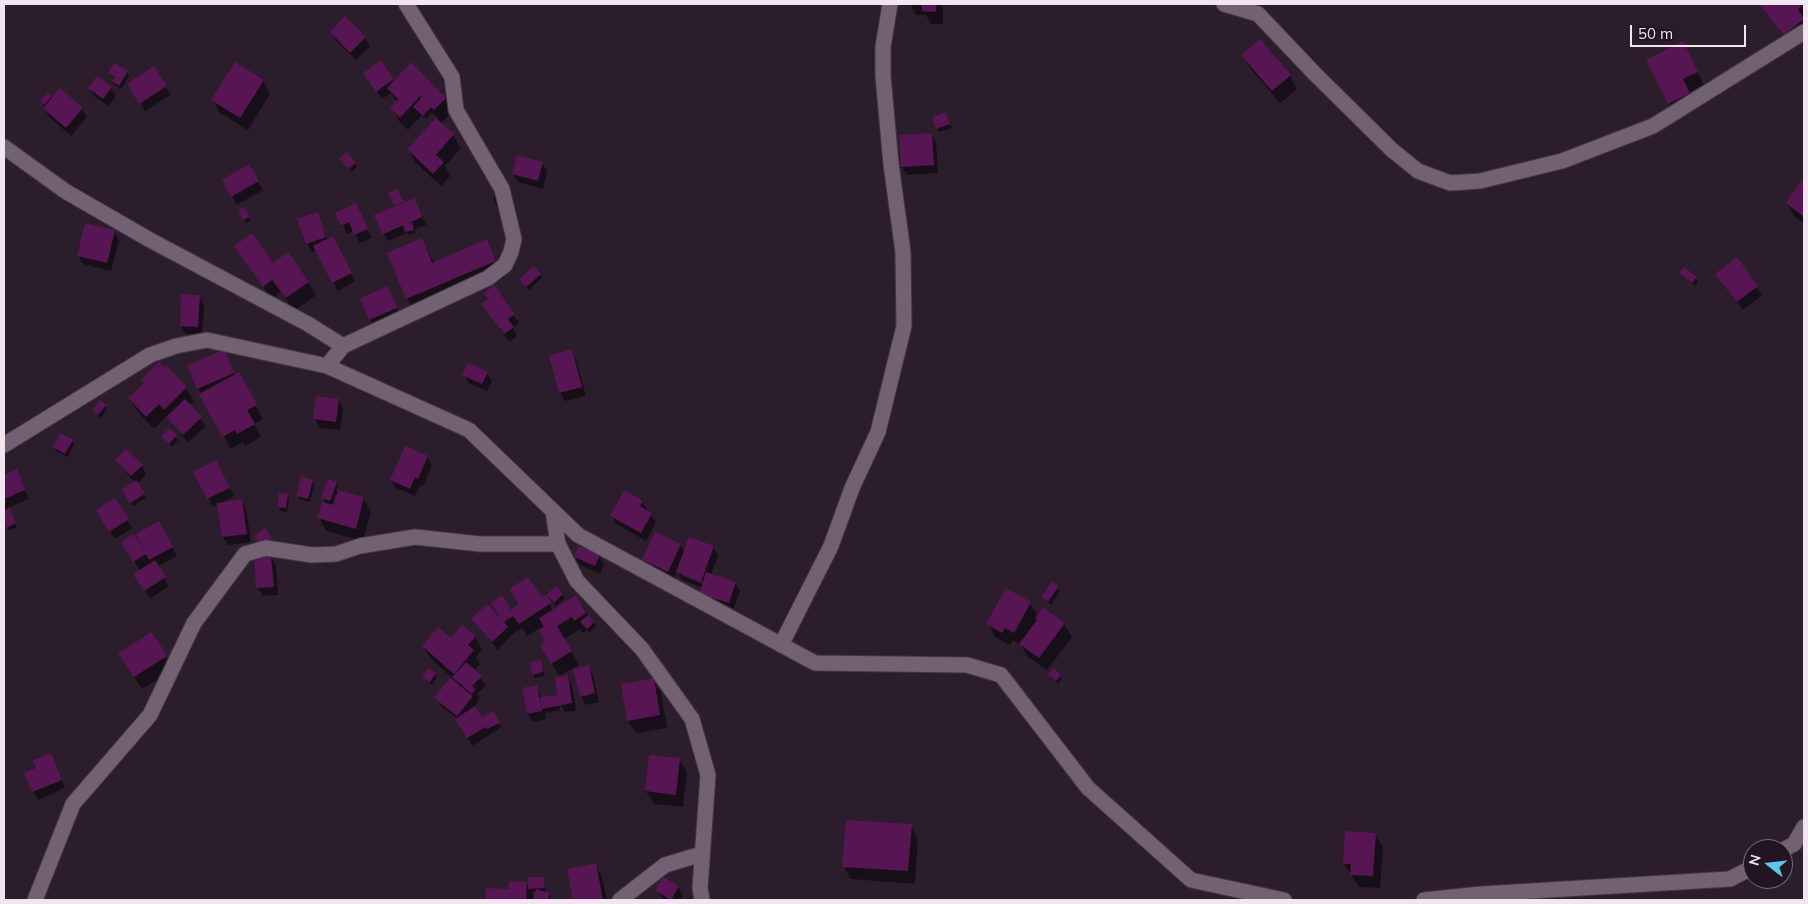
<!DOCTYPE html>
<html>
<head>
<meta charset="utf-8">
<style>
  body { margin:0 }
  #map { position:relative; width:1808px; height:904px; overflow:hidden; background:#2c1d2c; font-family:Mulish,sans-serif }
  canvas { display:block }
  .frame { position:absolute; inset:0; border:5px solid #f1e6f0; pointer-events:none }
  .north { position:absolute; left:1743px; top:839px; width:50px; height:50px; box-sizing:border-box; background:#221422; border:1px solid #756874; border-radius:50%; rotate:286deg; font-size:14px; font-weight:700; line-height:20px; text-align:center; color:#f1e6f0 }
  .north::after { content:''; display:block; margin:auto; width:18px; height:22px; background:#5dc7e8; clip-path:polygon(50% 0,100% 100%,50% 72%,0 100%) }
  .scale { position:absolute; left:1630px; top:25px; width:116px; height:22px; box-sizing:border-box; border:2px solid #f1e6f0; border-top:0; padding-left:6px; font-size:15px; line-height:18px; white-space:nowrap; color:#f1e6f0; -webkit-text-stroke:4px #221422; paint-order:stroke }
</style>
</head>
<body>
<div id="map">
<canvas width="1808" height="904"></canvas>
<div class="frame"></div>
<div class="north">N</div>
<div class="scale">50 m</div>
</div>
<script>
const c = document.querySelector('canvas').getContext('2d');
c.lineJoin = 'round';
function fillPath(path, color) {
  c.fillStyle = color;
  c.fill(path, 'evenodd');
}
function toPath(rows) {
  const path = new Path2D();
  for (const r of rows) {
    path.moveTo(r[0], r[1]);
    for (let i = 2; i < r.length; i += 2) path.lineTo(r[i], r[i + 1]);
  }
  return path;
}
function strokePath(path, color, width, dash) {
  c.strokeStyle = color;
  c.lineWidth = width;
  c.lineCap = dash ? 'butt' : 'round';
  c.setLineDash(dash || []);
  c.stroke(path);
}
fillPath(toPath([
  [910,4,951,4,951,6,943,5,943,24,931,24,926,15,916,15],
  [1761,4,1804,4,1804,38,1793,47],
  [331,32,365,38,370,46,356,60,336,41],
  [1243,55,1290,76,1297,89,1280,103,1250,68],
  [1690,56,1704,85,1690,92,1696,106,1676,116,1669,103],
  [380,61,394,82,445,98,452,111,441,124,453,135,461,148,445,166,450,176,441,186,416,163,409,150,438,118,432,112,426,119,422,115,408,130,399,121,392,108,397,102,391,93,382,99,369,81],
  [154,68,171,95,145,111,128,84],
  [127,72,129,76,121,89,115,85,113,81,115,78,110,73],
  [263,81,270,94,248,130,220,113,213,100],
  [90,88,111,88,116,96,108,106,94,96],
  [61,90,82,109,87,117,71,136,49,117,41,101,51,97,52,100],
  [946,114,952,128,939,132,937,128],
  [931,134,936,142,938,173,907,175,902,167],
  [341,159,355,163,357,167,352,172],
  [542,163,547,171,543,189,518,182,513,174],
  [249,166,263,190,237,205,223,180],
  [1804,179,1804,223,1794,216,1787,203],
  [397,190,404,204,414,200,426,225,414,230,415,233,408,235,407,233,388,241,384,234,404,225,390,194],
  [497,196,503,209,499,211,493,197],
  [356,205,372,238,360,243,354,231,347,234,337,213],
  [244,208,251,221,246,223,239,211],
  [317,214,328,240,337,246,355,281,338,291,316,250,312,252,307,243],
  [114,231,119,240,111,271,83,264,78,255],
  [421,239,434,263,487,241,505,278,417,316,407,298],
  [236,246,308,282,316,295,294,311,281,292,271,299],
  [1736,259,1762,295,1743,310,1722,282],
  [534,267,542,278,529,290,523,283],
  [1680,273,1696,278,1698,282,1695,286],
  [494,287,519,323,513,328,517,336,509,342,483,305,489,300],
  [387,288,401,316,375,327,370,319],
  [199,296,204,305,202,335,186,334,181,326],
  [224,351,235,375,246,386,263,419,254,424,261,437,245,446,243,442,231,449,198,388],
  [571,351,576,359,586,396,565,401,560,393],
  [166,367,186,388,194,401,189,405,206,426,188,443,167,416,154,429,137,411,129,399],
  [487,373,492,381,487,391,469,383,464,374],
  [339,400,343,409,340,430,320,428,315,419],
  [105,405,107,409,101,418,94,411],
  [169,430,178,440,172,447,163,437],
  [72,441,74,444,68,457,56,451,54,447],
  [427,457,432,466,423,486,420,485,415,496,396,488,391,479],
  [116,460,142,466,146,475,137,484,146,498,133,506,124,490,135,483],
  [221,470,234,496,221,503,242,500,246,509,251,542,228,545,223,537,218,504,213,507,195,473],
  [16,471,29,499,7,508,17,527,9,531,4,521,4,476],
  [312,481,314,485,310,502,299,499,297,495],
  [336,483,338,486,336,491,363,498,371,511,363,541,326,531,319,518,326,504,323,498],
  [335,495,337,495,334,507,332,506],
  [625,492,642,502,656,522,646,541,616,524,612,516],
  [287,495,289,499,287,512,281,511,279,507],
  [115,500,132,528,115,539,97,510],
  [164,531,177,556,157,567,169,586,150,599,135,574,140,571,123,542,144,554],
  [680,545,685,553,713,547,718,556,711,575,735,583,740,591,733,611,706,602,703,588,682,580,677,571,673,580,648,568,643,560],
  [682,573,707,583,706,585,682,576],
  [599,556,604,564,600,574,580,565,575,557],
  [271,557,276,565,278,595,263,596,258,588,255,558],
  [1052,583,1060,591,1051,605,1042,597],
  [556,587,565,598,556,606,547,596],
  [545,595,553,611,576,597,596,626,590,632,587,630,583,633,580,629,564,639,579,665,559,676,541,646,547,643,545,625,527,636,522,628,511,635,498,650,473,620,503,621,492,603,511,611],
  [1030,603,1038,616,1043,609,1064,624,1072,637,1047,670,1028,657,1021,645,1013,640,1010,645,995,637,988,624],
  [475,637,482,650,476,657,480,664,474,671,486,685,477,694,479,698,475,708,486,724,496,716,501,727,472,746,456,718,441,706,436,698,459,684,431,659,423,646],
  [166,657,173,670,142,689,127,666],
  [541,661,545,676,535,678,533,674],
  [588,667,593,675,599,702,586,705,581,697],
  [435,674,437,677,432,685,424,678],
  [1050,674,1060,675,1062,679,1058,684],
  [568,677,572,685,576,711,565,712,559,703,560,710,545,713,546,719,533,722,528,714,536,687,542,698,559,696],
  [654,680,661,693,667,728,636,733,628,721],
  [51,755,65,788,38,800,33,791,37,769],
  [650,756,679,759,687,772,683,807,654,804,646,791],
  [911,826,918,839,915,884,851,879,843,866],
  [1375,834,1383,847,1380,888,1359,887,1344,864],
  [595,864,602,877,607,900,575,900,569,870],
  [544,878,546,893,550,894,551,900,486,900,487,890,510,891,526,883,529,888],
  [531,892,536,892,535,898],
  [678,887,683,896,680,900,664,900,657,890]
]), '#0007');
fillPath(toPath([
  [922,4,936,4,936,12,922,11],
  [1759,4,1804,4,1798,9,1804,19,1784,35],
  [345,16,366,37,350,53,330,32],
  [1260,39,1291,75,1272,91,1241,55],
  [1683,41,1698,72,1683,79,1690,93,1668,104,1646,60],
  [381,60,394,79,376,92,363,73],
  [235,62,264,80,240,118,211,100],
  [411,62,446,98,434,110,431,107,423,116,413,107,421,98,420,96,400,118,390,108,398,99,387,88],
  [114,63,128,71,119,86,112,81,115,77,108,73],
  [154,66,167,86,139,104,127,84],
  [97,76,112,87,103,99,88,88],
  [60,88,83,108,66,128,43,108],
  [47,92,52,96,44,105,40,101],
  [946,112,950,124,936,129,932,117],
  [436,118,454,134,436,155,444,162,433,174,407,149],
  [932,133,934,165,901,167,899,135],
  [346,152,356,162,349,169,339,159],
  [517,155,543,162,538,181,512,174],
  [249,164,259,181,231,197,222,180],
  [1804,177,1804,217,1786,203],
  [397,189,404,202,394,206,388,193],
  [415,198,422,217,382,234,374,215],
  [356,203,368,229,354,235,349,222,341,226,335,213],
  [244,207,250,217,243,220,238,210],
  [318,212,326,237,306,244,297,219],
  [412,222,414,230,405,232,403,225],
  [85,223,115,230,107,263,77,256],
  [252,233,273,263,288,252,309,282,286,298,272,280,263,287,234,246],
  [333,236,352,273,332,283,313,246],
  [422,238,432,263,487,239,496,261,406,299,387,253],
  [1737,257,1758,286,1737,302,1715,274],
  [534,266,541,274,526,287,519,279],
  [1684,267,1697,277,1692,283,1679,273],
  [494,285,515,314,508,319,514,327,504,334,481,304,488,299,484,293],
  [388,286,397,308,369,320,360,298],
  [181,294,200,295,198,327,180,326],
  [225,349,234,373,197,389,187,366],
  [572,349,582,387,559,393,549,356],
  [159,362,164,367,166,365,187,387,164,410,159,404,146,417,128,398,144,383,141,380],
  [468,363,488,372,482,384,462,375],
  [239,372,257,405,247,410,255,424,237,434,235,430,222,437,199,394],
  [316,396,339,399,336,422,313,419],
  [185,399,202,417,183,435,166,417],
  [100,400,106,405,98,415,92,411],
  [169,428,177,435,169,444,161,437],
  [60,433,73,440,65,454,53,447],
  [405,446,428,456,418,479,415,477,410,489,390,480],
  [126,449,143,465,131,476,115,460],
  [216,460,230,488,207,499,193,472],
  [17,469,25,490,4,499,4,475],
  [301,476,313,480,308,499,296,496],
  [328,479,337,482,330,501,321,498],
  [136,480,145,494,130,503,122,490],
  [338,490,364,497,356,529,317,518,322,502,334,505],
  [624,490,643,501,640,506,652,513,641,533,610,516],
  [279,493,288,494,286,508,277,507],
  [115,498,129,519,109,532,96,510],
  [242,499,247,534,222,537,217,503],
  [9,508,16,523,6,528,4,510],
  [159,521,173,547,149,560,136,534],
  [265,528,272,538,262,546,254,536],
  [655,532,681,544,668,572,642,560],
  [134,534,146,554,133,562,121,542],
  [689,537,714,546,701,582,676,572],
  [578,546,600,555,595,566,574,557],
  [271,556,274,587,256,588,254,557],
  [155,560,166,577,144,591,133,574],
  [706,572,736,582,729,603,699,594],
  [528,577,541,596,546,595,556,586,563,594,554,603,547,595,551,603,519,624,513,616,504,622,508,627,492,642,471,619,487,604,502,620,491,603,502,595,511,610,519,604,509,589],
  [1052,581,1059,586,1048,602,1041,597],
  [1006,588,1031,602,1014,633,1005,628,1002,633,986,624],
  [576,595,586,613,574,621,572,617,557,626,572,651,551,664,540,645,545,642,539,631,544,627,539,618],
  [1043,607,1065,623,1039,658,1019,644,1037,620,1035,618],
  [588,615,594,622,587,629,580,622],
  [462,625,476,636,468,645,474,650,454,674,422,646,438,627,451,638],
  [152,632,167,656,134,677,118,653],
  [541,660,543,672,532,675,530,662],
  [466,662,482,676,472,686,476,689,472,694,452,677],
  [589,665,595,693,580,697,573,669],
  [428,668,436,673,430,682,422,678],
  [1054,668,1061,675,1056,681,1048,674],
  [568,675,572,703,542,709,540,697,557,695,555,677],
  [450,678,473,696,457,716,434,698],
  [654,678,660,715,627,721,621,684],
  [537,685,542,711,527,714,522,688],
  [475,706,482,717,494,711,500,723,487,729,486,727,467,738,455,719],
  [51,753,62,780,32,792,24,773,36,768,33,760],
  [649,755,680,758,676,795,645,791],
  [846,820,912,824,908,871,842,867],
  [1345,831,1376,833,1373,876,1350,875,1351,864,1343,864],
  [596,863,603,900,573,900,567,869],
  [528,877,544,877,545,888,528,889],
  [663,877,679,886,671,900,655,890],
  [509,881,527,882,526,900,485,900,486,888,509,889],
  [536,889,550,893,548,900,533,900]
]), '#571553');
const street = toPath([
  [4,147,65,191,150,240,308,324,343,346],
  [327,366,343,346,488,278,505,265,511,252,514,239,502,189,456,110,452,77,406,4],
  [553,511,558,544,577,581,642,649,692,719,708,775,700,888,702,900],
  [781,645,831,546,852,488,878,432,904,326,903,252,891,164,883,76,883,47,890,4],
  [35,900,73,804,150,715,194,623,245,554,266,548,312,555,336,554,360,546,415,537,480,544,558,544],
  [620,900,665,865,702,854]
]);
const secondary = toPath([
  [1224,4,1258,14,1315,74,1392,150,1418,171,1450,183,1480,181,1562,161,1653,126,1804,32],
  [4,445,150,355,176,346,207,340,327,366,469,430,578,535,815,663,967,665,1001,675,1088,788,1191,880,1284,900],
  [1783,850,1794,844,1804,827],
  [1424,900,1482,894,1730,879,1753,867]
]);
strokePath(street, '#453844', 17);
strokePath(secondary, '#453844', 17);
strokePath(street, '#726172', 15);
strokePath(secondary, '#726172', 15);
</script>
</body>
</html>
